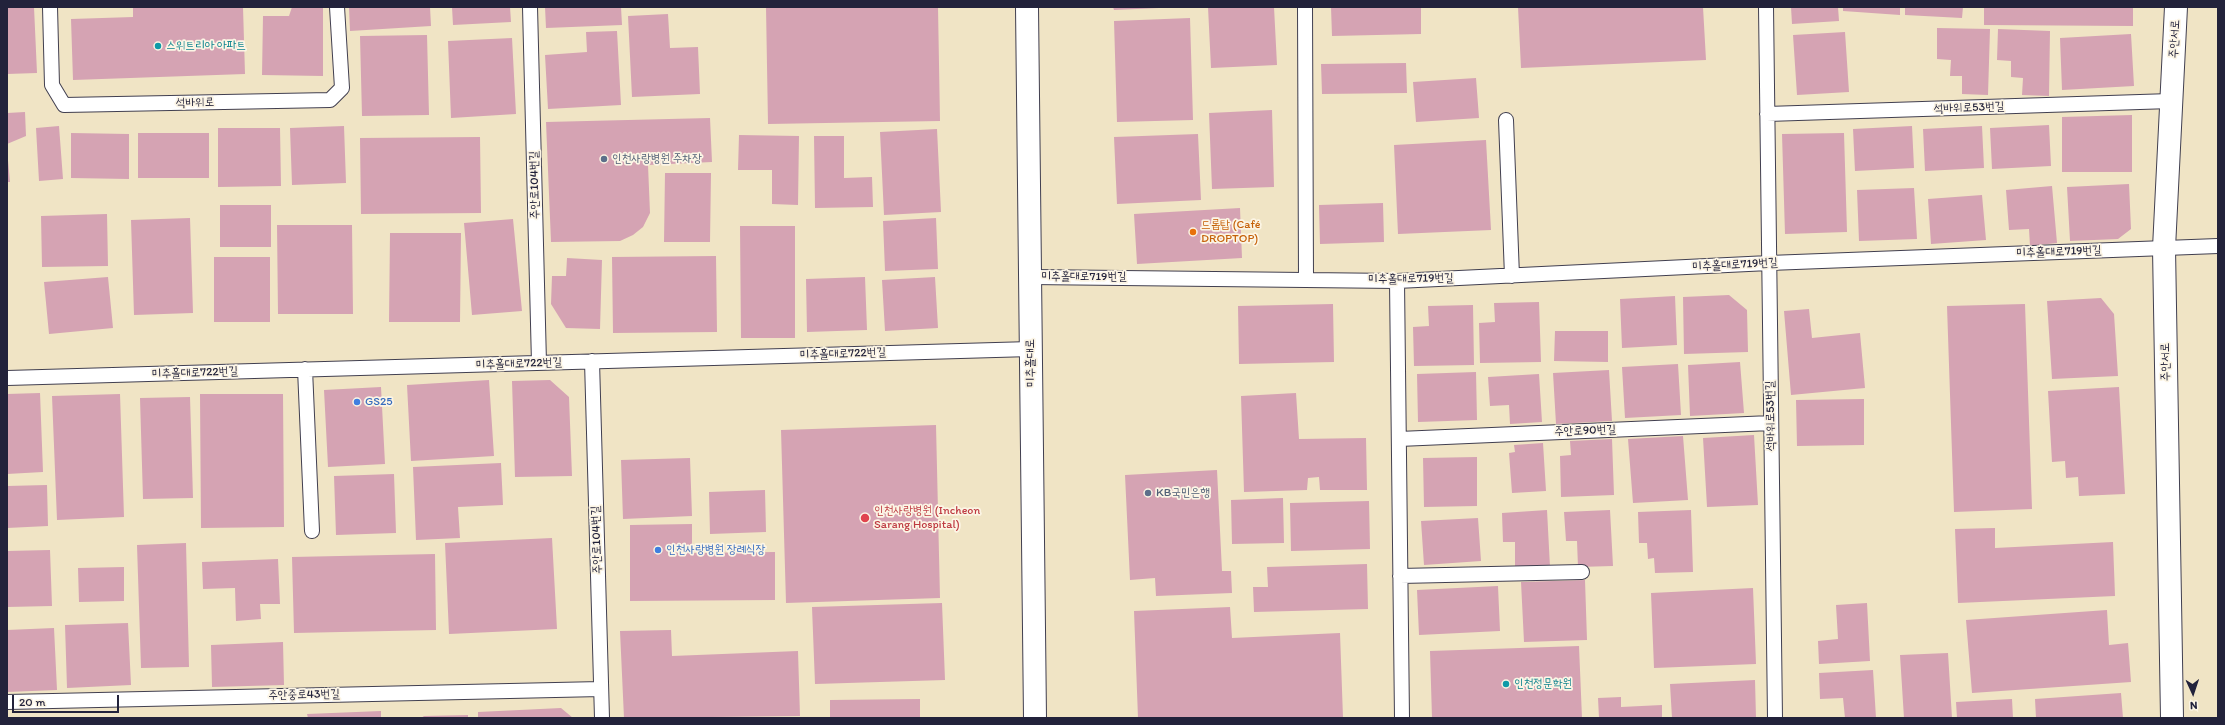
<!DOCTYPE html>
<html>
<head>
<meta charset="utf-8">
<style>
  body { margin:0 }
  #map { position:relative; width:2225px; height:725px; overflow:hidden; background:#f0e4c5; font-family:Itim,sans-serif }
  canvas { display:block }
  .frame { position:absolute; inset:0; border:8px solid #22223b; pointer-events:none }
  .north { position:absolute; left:2173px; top:673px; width:40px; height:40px; -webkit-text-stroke:3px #fcf5e5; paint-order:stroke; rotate:177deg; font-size:11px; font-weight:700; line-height:16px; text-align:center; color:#22223b }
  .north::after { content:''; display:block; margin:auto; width:14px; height:18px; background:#22223b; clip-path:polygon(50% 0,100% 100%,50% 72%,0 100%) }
  .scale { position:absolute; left:12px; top:695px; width:107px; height:18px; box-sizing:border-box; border:2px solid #22223b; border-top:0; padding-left:5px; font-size:12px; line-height:14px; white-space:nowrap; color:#22223b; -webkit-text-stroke:3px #fcf5e5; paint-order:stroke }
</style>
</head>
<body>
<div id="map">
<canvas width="2225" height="725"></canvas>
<div class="frame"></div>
<div class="north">N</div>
<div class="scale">20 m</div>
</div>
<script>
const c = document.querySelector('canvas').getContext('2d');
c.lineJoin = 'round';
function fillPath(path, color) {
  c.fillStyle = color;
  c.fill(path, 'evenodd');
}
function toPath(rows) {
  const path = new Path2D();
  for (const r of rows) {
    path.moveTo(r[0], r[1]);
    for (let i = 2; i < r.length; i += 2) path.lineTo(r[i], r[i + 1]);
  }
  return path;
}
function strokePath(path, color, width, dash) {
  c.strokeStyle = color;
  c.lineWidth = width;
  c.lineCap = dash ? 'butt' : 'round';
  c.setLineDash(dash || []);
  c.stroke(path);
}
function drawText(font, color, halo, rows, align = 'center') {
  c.font = font + ' Itim,"Poor Story",sans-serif';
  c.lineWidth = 3.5;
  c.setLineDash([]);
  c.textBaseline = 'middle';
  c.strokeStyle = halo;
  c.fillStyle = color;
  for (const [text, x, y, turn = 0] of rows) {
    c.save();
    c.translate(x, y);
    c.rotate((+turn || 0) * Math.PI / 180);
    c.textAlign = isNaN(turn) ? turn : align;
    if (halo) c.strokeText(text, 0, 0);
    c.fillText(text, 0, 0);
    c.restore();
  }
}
fillPath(toPath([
  [7,7,34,7,37,73,7,74],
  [133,7,243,7,245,74,73,80,71,19,133,17],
  [292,7,323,7,323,76,262,75,263,16,289,16],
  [349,7,430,7,431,26,350,31],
  [452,7,510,7,511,22,453,25],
  [545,7,621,7,622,25,546,28],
  [766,7,938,7,940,121,768,124],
  [1113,7,1159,7,1159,8,1114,10],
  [1208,7,1274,7,1277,65,1211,68],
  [1331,7,1421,7,1421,34,1332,36],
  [1518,7,1703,7,1706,60,1521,68],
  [1791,7,1838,7,1839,21,1792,24],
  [1843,7,1900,7,1900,15,1843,11],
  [1905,7,1963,7,1962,18,1905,15],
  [1984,7,2133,7,2133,26,1984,25],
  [668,14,670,48,698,47,700,94,632,97,628,16],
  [1190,18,1193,120,1117,122,1114,21],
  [1937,28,1990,29,1988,95,1962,94,1962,76,1950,76,1951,60,1937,59],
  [1998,29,2050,31,2049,96,2022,95,2023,78,2011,77,2011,61,1997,60],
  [617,31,621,105,548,109,545,55,587,52,586,32],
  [1845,32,1849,92,1797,95,1793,35],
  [2131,34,2134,86,2062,90,2060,38],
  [427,35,429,115,362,116,360,36],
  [512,38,516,114,451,118,448,41],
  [1406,63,1407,93,1322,94,1321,64],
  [1476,78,1479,118,1416,122,1413,82],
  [1272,110,1274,187,1212,189,1209,113],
  [25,112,26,136,7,144,7,113],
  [2132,115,2132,172,2062,172,2062,117],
  [710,118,712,162,648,165,650,213,643,227,633,235,620,241,551,242,546,122],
  [2049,125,2051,166,1992,169,1990,128],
  [59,126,63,179,39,181,36,128],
  [344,126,346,183,292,185,290,128],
  [1912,126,1914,168,1855,171,1853,129],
  [1982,126,1984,168,1925,171,1923,129],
  [218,128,280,128,281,186,218,187],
  [937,129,941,212,884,215,880,132],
  [71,133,129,134,129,179,71,178],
  [138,133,209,133,209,178,138,178],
  [1844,133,1847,232,1785,234,1782,134],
  [1198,134,1201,200,1117,204,1114,137],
  [739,135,799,136,798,205,772,204,772,170,738,170],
  [814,136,844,136,844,178,872,177,873,207,815,208],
  [480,137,481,213,361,214,360,138],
  [1486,140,1491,230,1398,234,1394,145],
  [7,149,10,182,7,182],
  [665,173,711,173,710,242,664,242],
  [2129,184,2131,229,2118,239,2070,241,2067,187],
  [2052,186,2057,243,2030,246,2029,229,2009,230,2006,190],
  [1914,188,1917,239,1859,241,1857,190],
  [1982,195,1986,240,1931,244,1928,199],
  [1383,203,1384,242,1320,244,1319,205],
  [220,205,271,205,271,247,220,247],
  [1240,208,1242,258,1137,264,1134,214],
  [107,214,108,266,42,267,41,216],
  [190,218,193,313,134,315,131,220],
  [936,218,938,269,885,271,883,221],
  [513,219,522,311,472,315,464,223],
  [277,225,352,225,353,314,278,314],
  [740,226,795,226,795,338,741,338],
  [390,233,461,233,460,322,389,322],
  [716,256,717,332,613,333,612,257],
  [214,257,270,257,270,322,214,322],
  [567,258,602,260,600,329,566,328,551,304,552,276,566,276],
  [108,277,113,328,49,334,44,282],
  [865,277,867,330,807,332,806,279],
  [935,277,938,328,885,331,882,280],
  [1729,295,1747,310,1748,352,1684,354,1683,297],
  [1675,296,1677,345,1622,348,1620,299],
  [2101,298,2114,314,2118,376,2052,379,2047,301],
  [1539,302,1541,362,1480,363,1479,323,1495,322,1494,303],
  [1333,304,1334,362,1239,364,1238,306],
  [2025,304,2032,509,1954,512,1947,306],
  [1473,305,1474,365,1414,366,1413,327,1429,326,1428,306],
  [1809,309,1812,338,1860,333,1865,388,1791,395,1784,311],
  [1555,331,1608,331,1608,362,1554,361],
  [1740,362,1744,413,1690,416,1688,365],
  [1678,364,1681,415,1625,418,1622,367],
  [1609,370,1612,421,1556,424,1553,373],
  [1476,372,1477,420,1418,422,1417,374],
  [1539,374,1542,422,1510,424,1509,405,1490,406,1488,377],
  [489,380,494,456,411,461,407,385],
  [550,380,569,397,572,476,515,477,512,381],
  [381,387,385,464,328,467,324,390],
  [2119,387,2125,494,2079,496,2078,477,2066,478,2065,461,2052,462,2048,391],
  [40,393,43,472,7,474,7,394],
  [1296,393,1299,439,1366,438,1367,490,1320,490,1319,477,1308,478,1307,490,1244,492,1241,396],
  [120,394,124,517,57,520,52,396],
  [200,394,283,394,284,527,201,528],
  [190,397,193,498,143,499,140,398],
  [1864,399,1864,445,1797,446,1796,400],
  [936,425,940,598,786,603,781,430],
  [1754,435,1758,505,1707,507,1703,438],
  [1683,436,1688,500,1633,503,1628,439],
  [1612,439,1614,495,1561,497,1560,456,1571,455,1570,441],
  [1543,443,1546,491,1512,493,1509,453,1515,452,1514,445],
  [1477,457,1477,506,1424,507,1423,458],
  [690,458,692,516,623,519,621,460],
  [501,463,503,505,458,507,460,538,416,540,413,467],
  [1217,470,1222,571,1231,571,1232,593,1156,596,1155,578,1130,580,1125,475],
  [394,474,396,533,336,535,334,476],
  [47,485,48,526,7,528,7,486],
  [765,490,766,532,710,534,709,492],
  [1283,498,1284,543,1232,544,1231,500],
  [1369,501,1370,549,1291,551,1290,503],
  [1547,510,1550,567,1515,568,1515,542,1503,542,1502,513],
  [1610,510,1613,566,1578,567,1577,541,1566,541,1564,512],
  [1691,510,1693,572,1655,573,1654,558,1648,559,1647,543,1639,543,1638,512],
  [1478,518,1481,561,1424,565,1421,521],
  [692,524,692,553,775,552,775,600,630,601,630,525],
  [1995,528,1995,548,2113,542,2115,596,1958,603,1955,529],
  [552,538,557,629,449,634,445,543],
  [186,543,189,667,141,668,137,545],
  [50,550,52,606,7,607,7,551],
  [435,554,436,630,294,633,292,557],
  [278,559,280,604,260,604,261,619,236,621,235,588,203,589,202,562],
  [1367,564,1368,609,1254,612,1253,587,1268,587,1267,567],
  [124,567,124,601,79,602,78,568],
  [1585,580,1587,640,1524,642,1521,582],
  [1498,586,1500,631,1419,635,1417,590],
  [1753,588,1756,664,1654,668,1651,593],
  [942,603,945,680,815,684,812,607],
  [1867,603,1870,661,1819,664,1818,641,1838,639,1836,605],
  [1230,607,1232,638,1340,633,1343,718,1138,718,1134,611],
  [2107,610,2109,645,2128,643,2131,682,1972,693,1966,620],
  [128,623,131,685,67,688,65,625],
  [54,628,57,690,7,692,7,630],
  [671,630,672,656,798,651,800,716,624,718,620,631],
  [283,642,284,685,212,687,211,645],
  [1579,646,1582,718,1432,718,1430,651],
  [1948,653,1952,718,1904,718,1900,655],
  [1873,670,1876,718,1845,718,1843,698,1820,699,1819,673],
  [1755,680,1756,718,1672,718,1670,684],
  [2121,693,2123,718,2036,718,2035,699],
  [1621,697,1621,707,1662,705,1662,718,1599,718,1598,698],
  [920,699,920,718,830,718,830,700],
  [2012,699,2013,718,1957,718,1956,702],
  [561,708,573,718,478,718,478,712],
  [381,711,381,718,308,718,307,714],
  [468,715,468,718,421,718,424,716]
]), '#d5a3b3');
const lane = toPath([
  [50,7,52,85,64,105,330,100,342,88,337,7],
  [530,7,539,363],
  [1305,7,1306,279],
  [1766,7,1775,718],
  [1767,114,2171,101],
  [1506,120,1512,276],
  [1030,277,1397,281,1769,263,2218,246],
  [1397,281,1402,718],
  [592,361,602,718],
  [305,369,312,531],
  [7,378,1031,349],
  [1399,439,1771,423],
  [1400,576,1582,572],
  [7,702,601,689]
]);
const secondary = toPath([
  [1027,7,1035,718],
  [2172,718,2164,248,2176,7]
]);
strokePath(lane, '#413f50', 16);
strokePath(secondary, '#413f50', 24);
strokePath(lane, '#fff', 14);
strokePath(secondary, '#fff', 22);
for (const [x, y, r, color] of [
  [158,46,4,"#0f9aa8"],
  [604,159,4,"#5c6f8a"],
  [1193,232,4,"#e8710a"],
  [357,402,4,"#3f7fe0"],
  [1148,493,4,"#5c6f8a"],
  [865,518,5,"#e0444e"],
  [658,550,4,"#3f7fe0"],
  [1506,684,4,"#0f9aa8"]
]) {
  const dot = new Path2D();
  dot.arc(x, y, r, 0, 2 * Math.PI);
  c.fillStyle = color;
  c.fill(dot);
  strokePath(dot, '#fcf5e5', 1.5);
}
drawText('12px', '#22223b', '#fcf5e5', [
  ["주안서로",2175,39,-87],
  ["석바위로",195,103,-1],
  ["석바위로53번길",1969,108,-2],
  ["주안로104번길",535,185,-91],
  ["미추홀대로719번길",2059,252,-2],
  ["미추홀대로719번길",1735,265,-3],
  ["미추홀대로719번길",1084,277],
  ["미추홀대로719번길",1411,279,-1],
  ["미추홀대로722번길",843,354,-2],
  ["주안서로",2166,362,-91],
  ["미추홀대로",1031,363,-91],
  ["미추홀대로722번길",519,364,-2],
  ["미추홀대로722번길",195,373,-2],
  ["석바위로53번길",1771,416,-91],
  ["주안로90번길",1585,431,-2],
  ["주안로104번길",597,540,-92],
  ["주안중로43번길",304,695,-1]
]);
drawText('12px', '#0d838f', '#fcf5e5', [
  ["스위트리아 아파트",166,46],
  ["인천정문학원",1514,684]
], 'left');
drawText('12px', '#4e5e75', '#fcf5e5', [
  ["인천사랑병원 주차장",612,159],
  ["KB국민은행",1156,493]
], 'left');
drawText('12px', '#c56008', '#fcf5e5', [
  ["드롭탑 (Café",1201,225],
  ["DROPTOP)",1201,239]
], 'left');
drawText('12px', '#366cbe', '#fcf5e5', [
  ["GS25",365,402],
  ["인천사랑병원 장례식장",666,550]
], 'left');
drawText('12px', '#be3a42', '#fcf5e5', [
  ["인천사랑병원 (Incheon",874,511],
  ["Sarang Hospital)",874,525]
], 'left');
</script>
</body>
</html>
